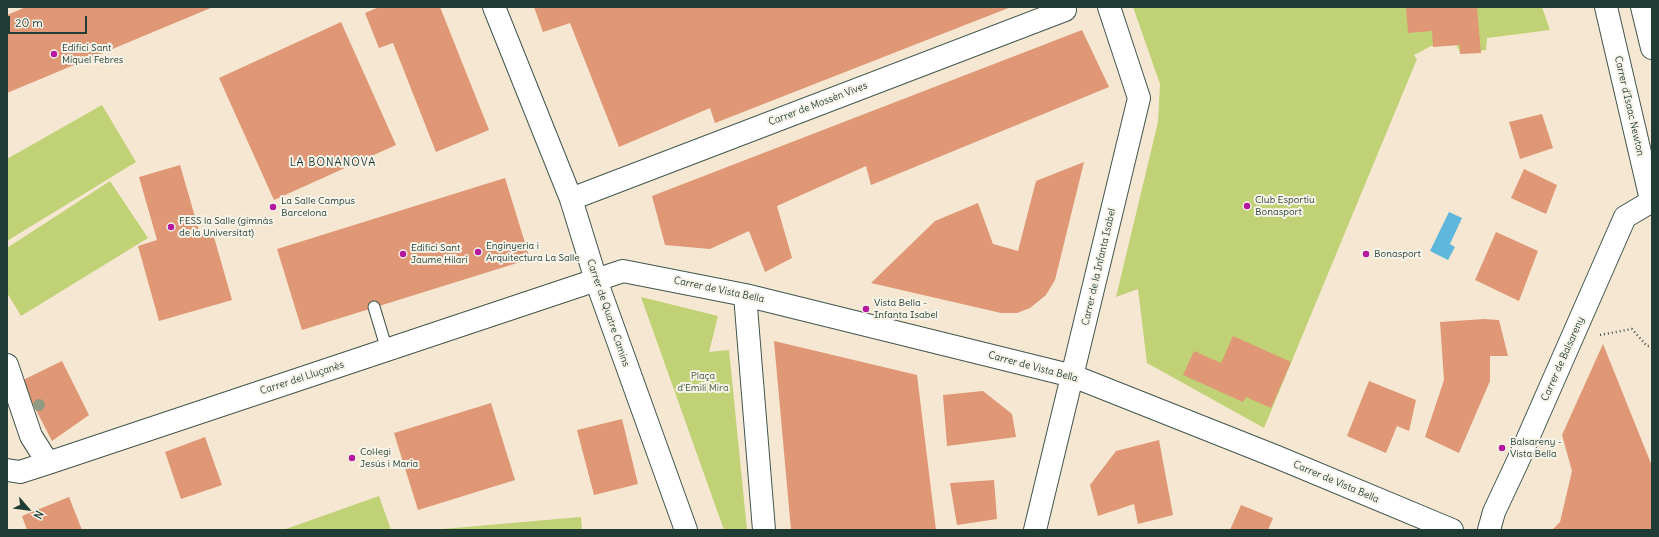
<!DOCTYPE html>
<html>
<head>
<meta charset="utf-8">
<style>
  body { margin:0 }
  #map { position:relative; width:1659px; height:537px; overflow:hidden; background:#f5e7d2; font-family:Delius,sans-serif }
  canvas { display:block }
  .frame { position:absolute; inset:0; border:8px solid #1f3d34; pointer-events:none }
  .north { position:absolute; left:8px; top:489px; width:40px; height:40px; -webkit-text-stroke:3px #f7f3e8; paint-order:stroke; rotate:118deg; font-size:11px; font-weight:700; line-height:16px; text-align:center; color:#1f3d34 }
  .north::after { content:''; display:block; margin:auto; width:14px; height:18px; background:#1f3d34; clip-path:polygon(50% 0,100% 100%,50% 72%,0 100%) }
  .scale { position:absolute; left:8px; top:16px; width:79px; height:18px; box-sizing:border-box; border:2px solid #1f3d34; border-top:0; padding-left:5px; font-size:12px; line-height:14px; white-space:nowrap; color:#1f3d34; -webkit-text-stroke:3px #f7f3e8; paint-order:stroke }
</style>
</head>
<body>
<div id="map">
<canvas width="1659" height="537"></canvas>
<div class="frame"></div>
<div class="north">N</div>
<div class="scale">20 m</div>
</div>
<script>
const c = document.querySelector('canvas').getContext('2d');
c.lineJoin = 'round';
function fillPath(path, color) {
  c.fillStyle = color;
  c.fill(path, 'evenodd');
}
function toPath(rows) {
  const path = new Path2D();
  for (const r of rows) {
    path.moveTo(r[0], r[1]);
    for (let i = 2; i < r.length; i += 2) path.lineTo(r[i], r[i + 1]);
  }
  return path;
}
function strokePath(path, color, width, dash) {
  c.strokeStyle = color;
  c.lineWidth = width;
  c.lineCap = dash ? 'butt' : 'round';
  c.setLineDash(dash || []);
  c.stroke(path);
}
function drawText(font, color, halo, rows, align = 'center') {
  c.font = font + ' Delius,sans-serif';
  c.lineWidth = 4;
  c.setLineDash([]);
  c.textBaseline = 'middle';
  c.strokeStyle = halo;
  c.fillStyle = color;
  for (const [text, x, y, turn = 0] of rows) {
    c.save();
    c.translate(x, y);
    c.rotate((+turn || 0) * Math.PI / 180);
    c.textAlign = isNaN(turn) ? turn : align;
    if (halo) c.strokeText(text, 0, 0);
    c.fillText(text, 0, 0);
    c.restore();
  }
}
fillPath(toPath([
  [1133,7,1542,7,1550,30,1487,38,1486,50,1460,53,1456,44,1431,46,1414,55,1417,59,1264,428,1147,363,1138,289,1116,297,1158,122,1160,84],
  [102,105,136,162,7,241,7,159],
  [110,181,148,238,21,316,7,293,7,248],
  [641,297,718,316,709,352,729,350,747,530,724,530],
  [379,496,391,530,283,530],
  [581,517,582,530,431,530]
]), '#c0d275');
fillPath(toPath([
  [1449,212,1462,218,1450,244,1455,247,1448,260,1430,251]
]), '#5fb7dc');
fillPath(toPath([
  [26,7,213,7,7,93,7,15],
  [379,7,440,7,489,130,436,152,393,43,379,48,365,13],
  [534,7,1011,7,715,123,710,108,619,147,570,23,543,32],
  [1406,7,1477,7,1481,53,1460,54,1460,45,1433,47,1432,31,1408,33],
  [341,22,396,145,274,200,219,78],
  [1082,30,1109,87,871,185,866,166,777,206,792,258,765,272,749,231,710,249,665,245,652,196],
  [1542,114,1553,148,1520,159,1509,122],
  [1084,162,1055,280,1046,295,1030,308,1017,313,1001,313,871,283,935,221,978,203,993,244,1018,251,1036,181],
  [180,165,200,234,212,230,232,300,159,321,138,246,157,240,139,177],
  [1524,169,1557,185,1546,214,1511,198],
  [505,178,530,259,302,330,277,249],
  [1496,232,1538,251,1519,301,1475,280],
  [1484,319,1499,320,1508,356,1490,356,1490,381,1459,453,1425,437,1444,380,1440,322],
  [1233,336,1291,362,1271,408,1246,397,1243,402,1183,375,1194,351,1221,363],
  [774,341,917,375,936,530,791,530],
  [1603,344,1652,466,1652,530,1552,530,1560,522,1572,471,1562,435],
  [62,361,89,415,52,441,21,381],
  [1369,381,1416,400,1409,431,1397,426,1386,453,1347,436],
  [983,391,1012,414,1016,437,947,446,943,395],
  [491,403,515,480,418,510,394,433],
  [622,419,638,484,594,495,577,430],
  [205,437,222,485,181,499,165,452],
  [1159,440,1173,515,1138,524,1134,504,1098,516,1090,485,1116,451],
  [994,480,997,519,957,525,950,483],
  [69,497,82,530,27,530,22,516],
  [1241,505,1273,518,1268,530,1230,530]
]), '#df9775');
const service = toPath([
  [374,307,387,350]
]);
const minor = toPath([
  [494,7,571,199,596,280,686,530],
  [571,199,1065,10],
  [745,295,764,530],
  [7,365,31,436,48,463],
  [7,470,20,472,48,463,623,271,745,295,1073,376,1277,457,1452,530],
  [1035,530,1139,98,1109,7],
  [1489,530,1494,512,1517,463,1625,217,1652,201]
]);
const tertiary = toPath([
  [1606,7,1652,204],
  [1642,7,1652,48]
]);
strokePath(service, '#3f564c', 13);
strokePath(minor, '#3f564c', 24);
strokePath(tertiary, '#3f564c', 24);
strokePath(toPath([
  [1600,335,1632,329,1647,346,1652,346]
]), '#3f564c', 2.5, [1, 3]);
strokePath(service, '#fff', 11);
strokePath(minor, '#fff', 22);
strokePath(tertiary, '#fff', 22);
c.fillStyle = '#919a82';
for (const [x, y] of [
  [39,405]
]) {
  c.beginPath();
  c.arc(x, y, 6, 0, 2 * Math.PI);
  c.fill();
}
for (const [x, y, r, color] of [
  [54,54,4,"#b5179e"],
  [1247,206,4,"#b5179e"],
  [273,207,4,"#b5179e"],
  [171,227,4,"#b5179e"],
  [478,252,4,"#b5179e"],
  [403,254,4,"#b5179e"],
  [1366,254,4,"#b5179e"],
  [866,309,4,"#b5179e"],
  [1502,448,4,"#b5179e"],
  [352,458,4,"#b5179e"]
]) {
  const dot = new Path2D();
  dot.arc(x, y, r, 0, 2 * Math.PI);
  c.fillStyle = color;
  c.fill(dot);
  strokePath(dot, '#f7f3e8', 1.5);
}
drawText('10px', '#1f3d34', '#f7f3e8', [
  ["Edifici Sant",62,48],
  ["Miquel Febres",62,60],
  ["Club Esportiu",1255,200],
  ["Bonasport",1255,212],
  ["La Salle Campus",281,201],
  ["Barcelona",281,213],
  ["FESS la Salle (gimnàs",179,221],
  ["de la Universitat)",179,233],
  ["Enginyeria i",486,246],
  ["Arquitectura La Salle",486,258],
  ["Edifici Sant",411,248],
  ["Jaume Hilari",411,260],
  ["Bonasport",1374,254],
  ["Vista Bella -",874,303],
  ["Infanta Isabel",874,315],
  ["Balsareny -",1510,442],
  ["Vista Bella",1510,454],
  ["Col·legi",360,452],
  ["Jesús i Maria",360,464]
], 'left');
drawText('10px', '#1f3d34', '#f7f3e8', [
  ["Carrer de Mossèn Vives",818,104,-21],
  ["Carrer d'Isaac Newton",1629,106,77],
  ["Carrer de la Infanta Isabel",1099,267,-77],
  ["Carrer de Vista Bella",719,290,12],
  ["Carrer de Quatre Camins",608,313,71],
  ["Carrer de Balsareny",1563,359,-66],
  ["Carrer de Vista Bella",1033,367,15],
  ["Carrer del Lluçanès",302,378,-18],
  ["Carrer de Vista Bella",1336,482,23]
]);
drawText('10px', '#3f5b41', '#f7f3e8', [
  ["Plaça",703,376],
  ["d'Emili Mira",703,388]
]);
c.letterSpacing = '1px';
drawText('11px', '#1f3d34', '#f7f3e8', [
  ["LA BONANOVA",333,163]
]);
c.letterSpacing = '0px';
</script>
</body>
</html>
